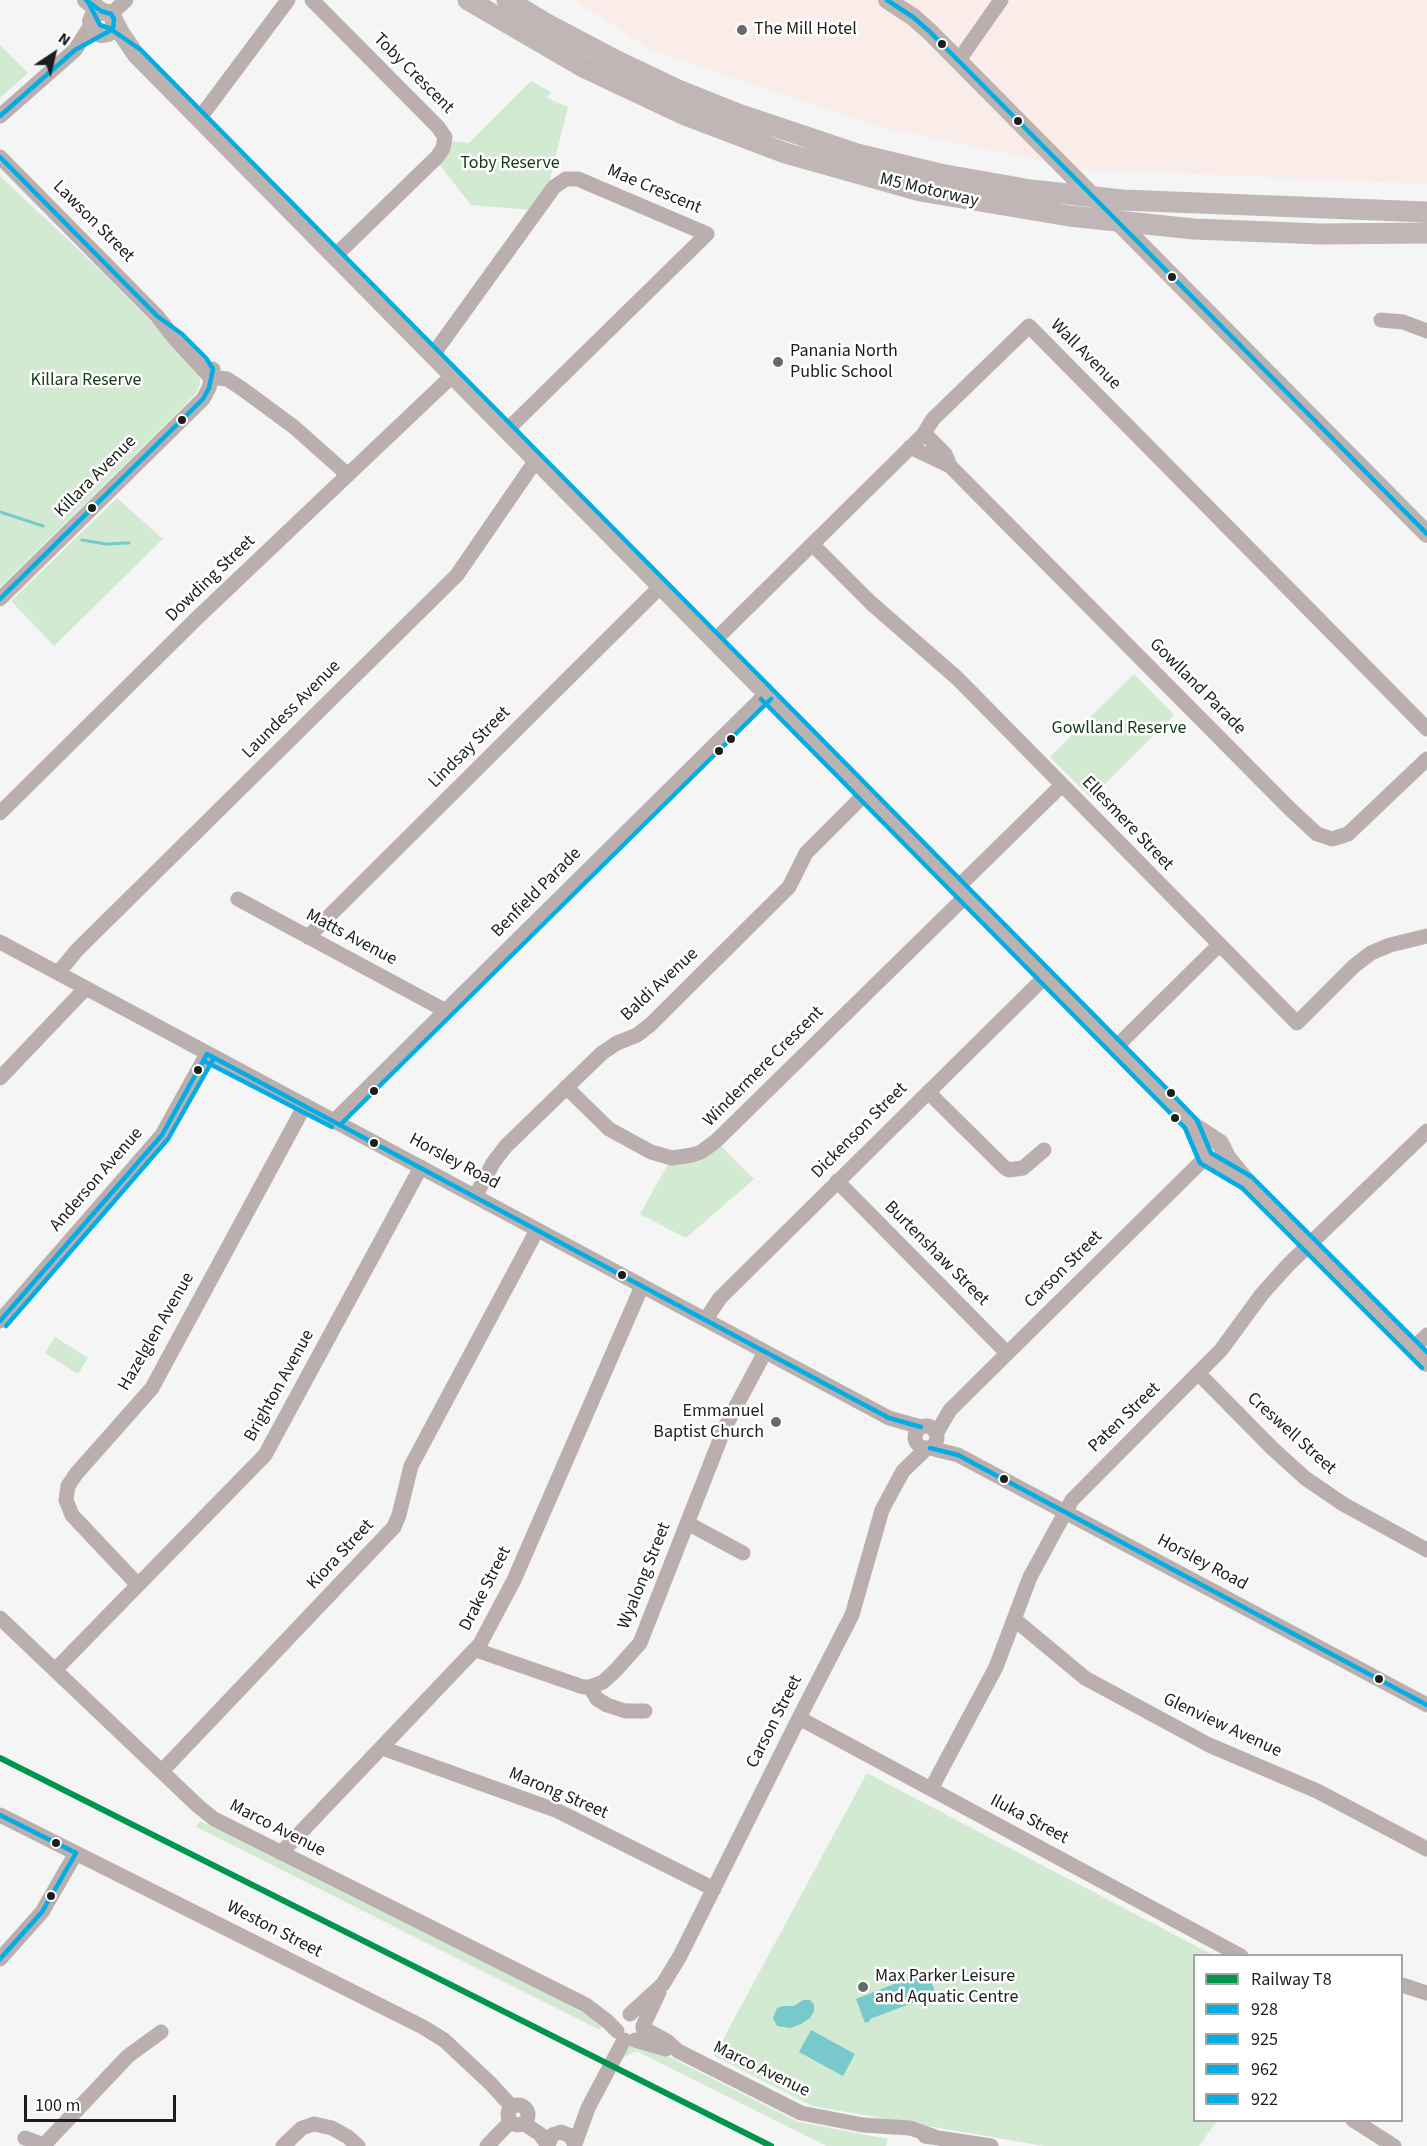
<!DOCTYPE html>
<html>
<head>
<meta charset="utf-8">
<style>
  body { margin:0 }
  #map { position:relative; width:1427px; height:2146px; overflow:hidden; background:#f5f5f6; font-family:"Source Sans 3",sans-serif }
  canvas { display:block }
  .legend { position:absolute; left:1193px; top:1954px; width:210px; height:168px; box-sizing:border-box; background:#fff; border:2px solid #a4a5a5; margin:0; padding:8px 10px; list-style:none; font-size:18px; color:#1c1d1d }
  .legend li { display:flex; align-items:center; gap:12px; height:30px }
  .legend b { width:30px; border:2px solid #a4a5a5 }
  .north { position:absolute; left:24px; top:24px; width:60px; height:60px; -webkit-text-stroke:4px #fff; paint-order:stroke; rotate:35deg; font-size:16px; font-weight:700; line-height:24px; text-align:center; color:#1c1d1d }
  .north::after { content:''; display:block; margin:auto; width:21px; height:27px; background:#1c1d1d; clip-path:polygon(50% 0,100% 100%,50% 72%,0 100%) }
  .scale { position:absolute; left:24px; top:2095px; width:152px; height:27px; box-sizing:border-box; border:3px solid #1c1d1d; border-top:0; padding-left:8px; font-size:18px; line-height:21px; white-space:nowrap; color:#1c1d1d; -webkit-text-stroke:4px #fff; paint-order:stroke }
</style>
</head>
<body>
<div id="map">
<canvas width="1427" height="2146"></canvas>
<ul class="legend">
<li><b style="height:8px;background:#00954c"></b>Railway T8</li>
<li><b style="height:8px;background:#01ade4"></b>928</li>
<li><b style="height:8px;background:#01ade4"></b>925</li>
<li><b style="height:8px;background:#01ade4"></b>962</li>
<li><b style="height:8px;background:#01ade4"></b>922</li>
</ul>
<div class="north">N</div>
<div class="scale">100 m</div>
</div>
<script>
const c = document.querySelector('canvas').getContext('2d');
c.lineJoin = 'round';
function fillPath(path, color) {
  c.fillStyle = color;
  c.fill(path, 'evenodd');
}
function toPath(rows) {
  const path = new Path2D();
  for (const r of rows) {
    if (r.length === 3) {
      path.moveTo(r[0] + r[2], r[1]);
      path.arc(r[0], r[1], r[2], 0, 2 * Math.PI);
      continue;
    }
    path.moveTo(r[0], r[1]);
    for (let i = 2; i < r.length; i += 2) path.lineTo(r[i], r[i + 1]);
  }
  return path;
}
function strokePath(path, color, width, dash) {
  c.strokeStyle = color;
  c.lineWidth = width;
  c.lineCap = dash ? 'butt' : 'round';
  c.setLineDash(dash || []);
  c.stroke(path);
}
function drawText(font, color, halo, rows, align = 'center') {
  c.font = font + ' "Source Sans 3",sans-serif';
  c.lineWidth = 5;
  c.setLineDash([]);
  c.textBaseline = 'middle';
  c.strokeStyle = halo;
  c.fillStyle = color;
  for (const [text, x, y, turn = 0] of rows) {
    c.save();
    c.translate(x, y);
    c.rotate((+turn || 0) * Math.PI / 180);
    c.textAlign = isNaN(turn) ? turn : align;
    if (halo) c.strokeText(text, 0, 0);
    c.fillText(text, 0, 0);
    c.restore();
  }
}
fillPath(toPath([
  [574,0,1427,0,1427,184,1081,169,879,127,651,50]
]), '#faece9');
fillPath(toPath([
  [0,45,28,73,0,98],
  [531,81,551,92,547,98,568,107,549,183,531,210,471,205,439,164,451,141,469,143],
  [0,176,101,271,192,363,199,373,200,384,196,393,187,403,0,587],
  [117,498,163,539,54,646,11,601],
  [1134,674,1174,715,1091,798,1050,757],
  [721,1146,754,1179,686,1238,640,1214,668,1164],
  [55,1337,88,1358,78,1374,45,1353],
  [867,1773,1213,1955,1194,1956,1194,2120,1217,2121,1199,2146,1044,2146,812,2106,714,2056],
  [200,1821,567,2004,603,2024,600,2030,196,1827],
  [637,2044,644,2044,798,2122,888,2139,886,2146,827,2146,636,2051,623,2058,623,2054,629,2046]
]), '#d1ead1');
fillPath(toPath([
  [927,1971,936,1994,870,2019,870,2021,865,2023,856,1999],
  [803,2000,810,2000,814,2004,814,2011,810,2018,801,2024,790,2028,777,2026,773,2018,777,2008,783,2006,794,2006],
  [811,2030,855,2054,843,2076,799,2052]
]), '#78c9cc');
strokePath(toPath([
  [0,512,43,526],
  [82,540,106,544,129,543]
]), '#78c9cc', 3);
strokePath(toPath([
  [312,0,438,127,445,137,443,148,437,157,335,256],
  [111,14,126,0],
  [959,60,1001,0],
  [0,116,75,50,91,25],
  [199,119,288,0],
  [0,157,157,316,176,340,210,377,227,379,241,388,294,427,348,475],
  [1381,320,1403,322,1427,331],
  [432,356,554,187,566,179,578,179,707,234,507,430],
  [924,433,945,454,950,466],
  [910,447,950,466,1290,809,1317,834,1332,839,1348,834,1427,759],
  [812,544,871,603,957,678,1297,1023,1354,966,1371,953,1390,945,1427,936],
  [0,599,203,399,209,388,213,369],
  [714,641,923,435,933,419,1029,326,1427,729],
  [0,813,196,619,452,376],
  [958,887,1062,785],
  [238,899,446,1011],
  [308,937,660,587],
  [0,942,889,1418,921,1427],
  [58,973,77,950,457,575,536,460],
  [1116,1047,1219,945],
  [0,1078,85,989],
  [566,1087,609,1129,651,1152,672,1158,692,1155,701,1152,716,1141,966,896],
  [928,1092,1004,1167,1009,1170,1023,1168,1044,1150],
  [335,1120,766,694],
  [837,1181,1007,1353],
  [476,1195,493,1163,506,1146,602,1053,617,1043,637,1035,650,1025,789,887,806,853,865,794],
  [706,1319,720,1298,1046,976],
  [0,1321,162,1135,207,1054],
  [1413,1349,1427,1335],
  [1198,1373,1273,1449,1305,1478,1343,1504,1427,1550],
  [926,1437,11],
  [936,1434,950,1410,1205,1158],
  [930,1448,958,1455,1427,1705],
  [687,1523,743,1553],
  [138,1585,72,1515,66,1500,68,1486,76,1474,152,1388,305,1105],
  [0,1618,198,1806,214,1819,586,2005,607,2021,617,2031],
  [1014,1619,1085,1678,1209,1745,1317,1791,1427,1849],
  [476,1650,583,1687,590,1687,603,1682,616,1670,640,1643,725,1427,765,1352],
  [55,1670,265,1455,421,1167],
  [590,1687,597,1699,607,1705,625,1711,645,1711],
  [799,1718,1241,1956],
  [382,1748,558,1811,714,1889],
  [162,1771,394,1527,399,1515,411,1466,537,1230],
  [931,1789,996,1667,1030,1577,1072,1500,1221,1350,1262,1294,1288,1265,1427,1131],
  [0,1815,423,2027,444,2040,490,2083,512,2107],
  [281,1853,480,1644,514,1580,642,1286],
  [0,1959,42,1912,76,1853],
  [1402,1985,1427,1993],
  [630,2014,663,1984,680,1956,799,1718,852,1615,882,1510,903,1471,927,1448],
  [643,2026,659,1992],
  [643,2028,667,2041,678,2051,801,2113,863,2125,910,2128,933,2136],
  [635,2040,666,2049],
  [518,2115,10],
  [1353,2120,1394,2146],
  [523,2123,540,2134,548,2146],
  [925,2136,991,2146],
  [25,2138,44,2145],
  [575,2144,588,2108,624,2040],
  [43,2146,128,2056,161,2032],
  [283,2146,302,2128,314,2124,332,2128,348,2137,358,2146],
  [487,2146,511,2121],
  [548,2146,552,2135,561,2132,571,2136,575,2146]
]), '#baafae', 15);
strokePath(toPath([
  [86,0,101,11,111,14,121,33,136,55,1191,1124,1220,1143,1227,1157,1247,1182,1427,1363],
  [887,0,913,17,930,32,1427,534],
  [101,11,94,14,91,21,95,31,101,34,108,33,113,29,114,23],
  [1191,1124,1205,1158,1238,1176]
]), '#bcb2b0', 18);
strokePath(toPath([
  [468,0,583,67,685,115,785,153,920,191,1069,216,1194,229,1320,234,1427,233],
  [507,0,545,23,617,61,678,90,738,114,857,154,940,174,1031,190,1122,200,1427,212]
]), '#bfb6b5', 21);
strokePath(toPath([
  [0,116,75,50,113,29,114,19,111,14,101,11,86,0],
  [0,157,157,316,182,334,206,358,213,369,209,388,203,399,0,599],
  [207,1054,889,1418,921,1427],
  [0,1321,162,1135,207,1054],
  [930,1448,958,1455,1427,1705]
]), '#01ade4', 4.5);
strokePath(toPath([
  [761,699,1185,1128,1200,1163,1242,1188,1422,1368],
  [204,1061,332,1127],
  [340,1125,771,699],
  [6,1326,168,1139,214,1058]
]), '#01ade4', 4.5);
strokePath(toPath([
  [87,0,100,25,109,28,141,50,1175,1097,1197,1120,1211,1153,1252,1177,1427,1352]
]), '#01ade4', 4.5);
strokePath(toPath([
  [887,0,913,17,930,32,1427,534]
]), '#01ade4', 4.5);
strokePath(toPath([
  [0,1815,76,1853],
  [0,1959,42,1912,76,1853]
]), '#01ade4', 4.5);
strokePath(toPath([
  [0,1758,771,2146]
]), '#00954c', 6);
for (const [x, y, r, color] of [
  [742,30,6,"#686969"],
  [942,44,5,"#1c1d1d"],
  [1018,121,5,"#1c1d1d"],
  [1172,277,5,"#1c1d1d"],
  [778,362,6,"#686969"],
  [182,420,5,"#1c1d1d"],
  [92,508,5,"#1c1d1d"],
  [731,739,5,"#1c1d1d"],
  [719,751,5,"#1c1d1d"],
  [198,1070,5,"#1c1d1d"],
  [374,1091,5,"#1c1d1d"],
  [1171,1093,5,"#1c1d1d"],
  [1175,1118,5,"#1c1d1d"],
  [374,1143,5,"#1c1d1d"],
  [622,1275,5,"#1c1d1d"],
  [776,1422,6,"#686969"],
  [1004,1479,5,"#1c1d1d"],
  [1379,1679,5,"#1c1d1d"],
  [56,1843,5,"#1c1d1d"],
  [51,1896,5,"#1c1d1d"],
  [863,1987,6,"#686969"]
]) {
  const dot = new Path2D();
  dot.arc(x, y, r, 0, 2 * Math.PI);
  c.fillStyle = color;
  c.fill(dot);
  strokePath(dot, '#fff', 2);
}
drawText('18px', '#1c1d1d', '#fff', [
  ["The Mill Hotel",754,30],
  ["Panania North",790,352],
  ["Public School",790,373],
  ["Emmanuel",764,1412,"right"],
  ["Baptist Church",764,1433,"right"],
  ["Max Parker Leisure",875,1977],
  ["and Aquatic Centre",875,1998]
], 'left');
drawText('18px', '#1c1d1d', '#fff', [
  ["Toby Crescent",413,74,45],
  ["Mae Crescent",654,190,23],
  ["M5 Motorway",929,191,13],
  ["Lawson Street",93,222,45],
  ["Wall Avenue",1085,355,45],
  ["Killara Avenue",96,477,-45],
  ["Dowding Street",211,579,-44],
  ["Gowlland Parade",1197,687,45],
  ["Laundess Avenue",292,710,-45],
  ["Lindsay Street",470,748,-45],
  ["Ellesmere Street",1127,824,46],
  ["Benfield Parade",537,893,-45],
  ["Matts Avenue",351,938,28],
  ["Baldi Avenue",660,985,-43],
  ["Windermere Crescent",764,1067,-45],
  ["Dickenson Street",860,1131,-45],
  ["Horsley Road",454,1162,28],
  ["Anderson Avenue",97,1180,-49],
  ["Burtenshaw Street",936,1254,45],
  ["Carson Street",1064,1270,-45],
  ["Hazelglen Avenue",157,1332,-60],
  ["Brighton Avenue",280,1386,-61],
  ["Paten Street",1125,1418,-44],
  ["Creswell Street",1291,1434,42],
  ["Kiora Street",341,1555,-47],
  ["Horsley Road",1202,1563,28],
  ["Wyalong Street",645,1576,-68],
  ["Drake Street",486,1589,-63],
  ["Carson Street",775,1722,-63],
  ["Glenview Avenue",1222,1726,25],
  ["Marong Street",558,1794,23],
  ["Iluka Street",1029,1820,28],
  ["Marco Avenue",277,1829,27],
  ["Weston Street",274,1930,27],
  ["Marco Avenue",761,2070,26]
]);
drawText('18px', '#133b15', '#fff', [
  ["Toby Reserve",510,164],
  ["Killara Reserve",86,381],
  ["Gowlland Reserve",1119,729]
]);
</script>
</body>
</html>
